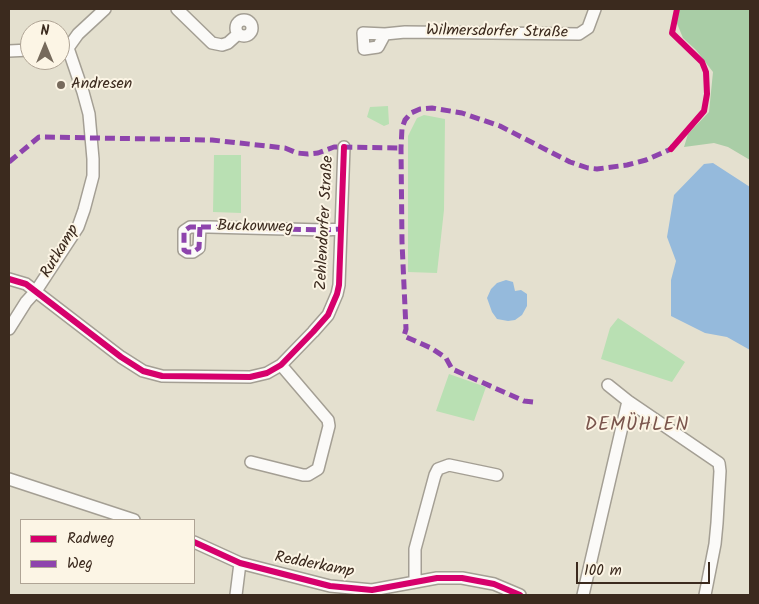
<!DOCTYPE html>
<html>
<head>
<meta charset="utf-8">
<style>
  body { margin:0 }
  #map { position:relative; width:759px; height:604px; overflow:hidden; background:#e4e0cf; font-family:Kalam,sans-serif }
  canvas { display:block }
  .frame { position:absolute; inset:0; border:10px solid #3b2a1e; pointer-events:none }
  .legend { position:absolute; left:20px; top:519px; width:175px; height:65px; box-sizing:border-box; background:#fcf5e5; border:1px solid #afa495; margin:0; padding:6px 9px; list-style:none; font-size:15px; color:#3b2a1e }
  .legend li { display:flex; align-items:center; gap:10px; height:25px }
  .legend b { width:25px; border:1px solid #afa495 }
  .north { position:absolute; left:20px; top:20px; width:50px; height:50px; box-sizing:border-box; background:#fcf5e5; border:1px solid #afa495; border-radius:50%; rotate:0deg; font-size:14px; font-weight:700; line-height:20px; text-align:center; color:#3b2a1e }
  .north::after { content:''; display:block; margin:auto; width:18px; height:22px; background:#766a5c; clip-path:polygon(50% 0,100% 100%,50% 72%,0 100%) }
  .scale { position:absolute; left:576px; top:562px; width:134px; height:22px; box-sizing:border-box; border:2px solid #3b2a1e; border-top:0; padding-left:6px; font-size:15px; line-height:18px; white-space:nowrap; color:#3b2a1e; -webkit-text-stroke:4px #fcf5e5; paint-order:stroke }
</style>
</head>
<body>
<div id="map">
<canvas width="759" height="604"></canvas>
<div class="frame"></div>
<ul class="legend">
<li><b style="height:6px;background:#d6006c"></b>Radweg</li>
<li><b style="height:6px;background:#8e44ad"></b>Weg</li>
</ul>
<div class="north">N</div>
<div class="scale">100 m</div>
</div>
<script>
const c = document.querySelector('canvas').getContext('2d');
c.lineJoin = 'round';
function fillPath(path, color) {
  c.fillStyle = color;
  c.fill(path, 'evenodd');
}
function toPath(rows) {
  const path = new Path2D();
  for (const r of rows) {
    if (r.length === 3) {
      path.moveTo(r[0] + r[2], r[1]);
      path.arc(r[0], r[1], r[2], 0, 2 * Math.PI);
      continue;
    }
    path.moveTo(r[0], r[1]);
    for (let i = 2; i < r.length; i += 2) path.lineTo(r[i], r[i + 1]);
  }
  return path;
}
function strokePath(path, color, width, dash) {
  c.strokeStyle = color;
  c.lineWidth = width;
  c.lineCap = dash ? 'butt' : 'round';
  c.setLineDash(dash || []);
  c.stroke(path);
}
function drawText(font, color, halo, rows, align = 'center') {
  c.font = font + ' Kalam,sans-serif';
  c.lineWidth = 4;
  c.setLineDash([]);
  c.textBaseline = 'middle';
  c.strokeStyle = halo;
  c.fillStyle = color;
  for (const [text, x, y, turn = 0] of rows) {
    c.save();
    c.translate(x, y);
    c.rotate((+turn || 0) * Math.PI / 180);
    c.textAlign = isNaN(turn) ? turn : align;
    if (halo) c.strokeText(text, 0, 0);
    c.fillText(text, 0, 0);
    c.restore();
  }
}
fillPath(toPath([
  [388,106,389,124,384,126,367,117,370,107],
  [424,115,445,119,444,210,437,273,408,272,408,136,417,118],
  [214,155,241,155,241,213,213,212],
  [618,318,685,362,672,382,601,359,610,328],
  [449,374,486,387,474,421,436,411]
]), '#b9e0b3');
fillPath(toPath([
  [688,9,750,9,750,160,728,147,714,143,684,147,688,134,709,112,713,72,696,50,683,38,676,21,679,10]
]), '#a9cda6');
fillPath(toPath([
  [713,163,750,187,750,350,727,337,705,333,671,316,671,280,676,261,667,237,674,195,704,164],
  [506,280,513,282,515,291,521,290,527,294,527,306,522,315,515,320,508,321,497,319,492,312,487,298,491,289,497,283]
]), '#95badc');
const street = toPath([
  [177,9,212,43,222,45,228,43,238,34],
  [244,28,8],
  [385,34,378,47,364,49,363,33,385,34,405,32,579,34,588,28,595,9],
  [68,48,78,34,105,9],
  [9,51,30,50],
  [200,227,199,248,193,252,187,252,184,250,184,231,190,227,209,227,324,230,341,229],
  [9,279,26,284,121,357,143,371,162,376,250,377,267,373,281,365,313,332,328,315,337,294,339,285,344,147],
  [9,329,26,302,36,291,78,227,84,210,93,176,93,159,89,114,83,92,68,48],
  [608,385,628,401,719,463,720,471,717,523,715,544,705,595],
  [251,462,303,475,308,475,318,469,329,426,328,420,281,365],
  [9,479,134,520],
  [194,542,240,563,330,586,372,590,437,578,462,578,494,584,520,595],
  [415,582,415,549,435,475,438,469,449,465,497,475],
  [236,595,240,563],
  [583,595,628,401]
]);
strokePath(street, '#a49f94', 14);
strokePath(street, '#fbfaf8', 11);
strokePath(toPath([
  [9,162,39,137,212,140,285,148,297,153,308,154,318,153,334,147,401,148],
  [200,227,199,248,193,252,187,252,184,250,184,231,190,227,209,227,324,230,341,229,341,225],
  [533,402,524,401,452,369,446,358,431,348,404,336,406,329,402,242,401,148,402,128,405,120,411,113,420,109,432,108,462,113,500,126,570,162,588,168,597,169,627,165,646,160,671,149,673,146]
]), '#8e44ad', 5, [10, 5]);
strokePath(toPath([
  [671,149,704,111,707,94,706,72,702,62,672,33,677,9],
  [9,279,26,284,121,357,143,371,162,376,250,377,267,373,281,365,313,332,328,315,337,294,339,285,344,147],
  [194,542,240,563,330,586,372,590,437,578,462,578,494,584,520,595]
]), '#d6006c', 6);
for (const [x, y, r, color] of [
  [61,85,5,"#766a5c"]
]) {
  const dot = new Path2D();
  dot.arc(x, y, r, 0, 2 * Math.PI);
  c.fillStyle = color;
  c.fill(dot);
  strokePath(dot, '#fcf5e5', 2);
}
drawText('16px', '#3b2a1e', '#fcf5e5', [
  ["Wilmersdorfer Straße",497,33,1],
  ["Zehlendorfer Straße",326,223,-87],
  ["Buckowweg",255,228,1],
  ["Rutkamp",61,252,-59],
  ["Redderkamp",314,566,11]
]);
drawText('16px', '#3b2a1e', '#fcf5e5', [
  ["Andresen",71,85]
], 'left');
c.letterSpacing = '1px';
drawText('19px', '#7a554d', '#fcf5e5', [
  ["DEMÜHLEN",637,427]
]);
c.letterSpacing = '0px';
</script>
</body>
</html>
